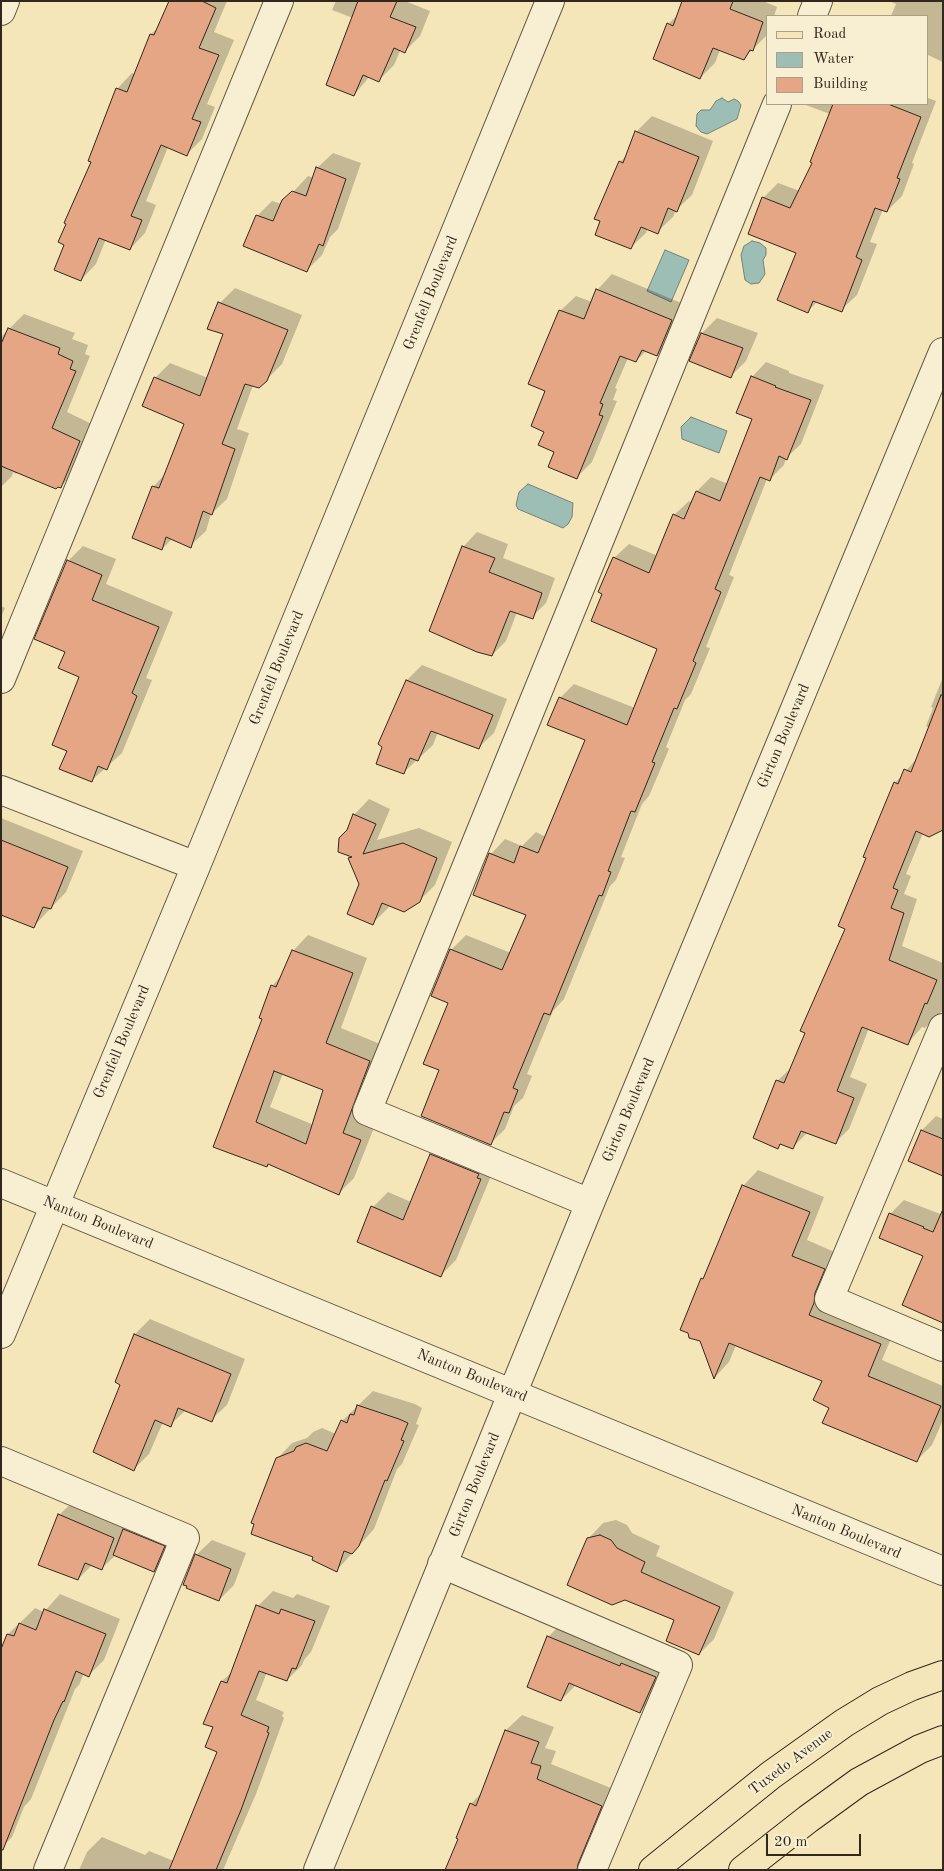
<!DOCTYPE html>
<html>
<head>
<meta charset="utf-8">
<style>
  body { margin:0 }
  #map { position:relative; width:944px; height:1871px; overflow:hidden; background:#f5e6b9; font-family:"Old Standard TT",serif }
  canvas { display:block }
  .frame { position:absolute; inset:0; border:2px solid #32271d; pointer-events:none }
  .legend { position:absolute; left:766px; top:15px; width:162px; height:90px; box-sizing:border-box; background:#f8efd2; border:1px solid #a99f8a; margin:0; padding:6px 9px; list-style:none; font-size:15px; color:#32271d }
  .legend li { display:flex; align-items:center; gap:10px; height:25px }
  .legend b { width:25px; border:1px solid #a99f8a }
  .scale { position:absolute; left:766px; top:1834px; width:95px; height:22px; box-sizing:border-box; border:2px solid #32271d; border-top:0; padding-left:6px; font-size:15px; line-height:18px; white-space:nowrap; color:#32271d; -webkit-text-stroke:4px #f8efd2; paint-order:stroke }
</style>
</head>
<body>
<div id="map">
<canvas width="944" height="1871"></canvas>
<div class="frame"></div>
<ul class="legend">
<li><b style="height:6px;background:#f5e6b9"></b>Road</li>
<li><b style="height:14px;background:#9dbeb5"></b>Water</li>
<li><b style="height:14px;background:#e4a685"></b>Building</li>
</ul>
<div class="scale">20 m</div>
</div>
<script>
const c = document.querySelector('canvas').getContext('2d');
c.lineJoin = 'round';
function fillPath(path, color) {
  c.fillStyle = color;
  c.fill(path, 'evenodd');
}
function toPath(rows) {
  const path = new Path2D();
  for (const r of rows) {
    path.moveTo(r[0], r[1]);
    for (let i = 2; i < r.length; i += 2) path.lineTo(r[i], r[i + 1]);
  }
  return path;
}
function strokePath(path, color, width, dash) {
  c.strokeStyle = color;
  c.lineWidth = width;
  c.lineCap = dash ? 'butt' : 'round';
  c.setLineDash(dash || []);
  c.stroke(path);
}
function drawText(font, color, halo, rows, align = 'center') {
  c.font = font + ' "Old Standard TT",serif';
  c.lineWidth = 4;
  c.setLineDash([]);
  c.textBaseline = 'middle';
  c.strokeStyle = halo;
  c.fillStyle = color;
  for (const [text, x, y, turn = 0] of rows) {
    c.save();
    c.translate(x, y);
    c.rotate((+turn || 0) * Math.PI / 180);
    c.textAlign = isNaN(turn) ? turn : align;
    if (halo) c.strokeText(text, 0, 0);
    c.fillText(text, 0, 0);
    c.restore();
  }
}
const water = toPath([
  [722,98,728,102,734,99,738,101,741,105,737,119,707,134,701,132,696,126,697,114,701,110,710,110,716,101,722,98],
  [752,241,760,243,766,248,766,255,763,260,765,274,759,283,751,284,745,280,741,255,744,246,752,241],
  [665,250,689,260,671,302,647,291,665,250],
  [691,417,727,431,719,453,682,439,681,427,691,417],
  [528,484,573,503,572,517,568,524,563,528,518,509,516,505,519,492,528,484]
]);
fillPath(water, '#9dbeb5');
strokePath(water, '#728278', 1);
fillPath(toPath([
  [170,1,227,1,214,32,234,40,207,104,215,107,202,139,187,154,168,147,146,201,156,205,145,233,130,249,106,239,96,264,81,280,66,244,92,161,117,89,132,73,135,74,151,34,159,27],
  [336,1,405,1,430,11,420,36,405,51,401,49,394,65,379,80,370,76,354,95,353,18,332,10],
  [684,1,763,1,777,7,774,16,768,16,768,34,744,58,720,50,715,63,700,78,668,24,679,14],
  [889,1,943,1,943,62,928,55,928,16,891,16,896,4],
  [928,98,936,101,912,163,914,164,902,196,887,211,883,209,870,242,877,244,857,295,841,310,818,301,808,311,798,252,763,198,778,183,800,191,814,162,830,114,803,104,928,104],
  [652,116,713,141,692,195,676,210,673,217,657,232,648,228,646,233,630,248,620,162,628,154,636,132],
  [333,153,361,163,338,229,330,237,322,255,307,270,257,216,272,201,282,204,308,176,314,178,317,168],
  [612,274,686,305,672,340,657,355,647,350,636,361,628,358,615,388,617,389,613,400,617,401,592,462,577,477,556,451,546,431,546,390,560,311,576,296,592,302,597,290],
  [235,288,302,315,282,364,266,380,253,385,237,429,249,433,227,499,211,514,206,531,190,546,172,539,162,549,153,487,166,473,186,423,155,378,170,363,208,378,225,333,220,303],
  [24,314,75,333,72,339,88,345,85,354,90,356,67,412,94,425,76,471,61,486,18,472,16,474,13,472,12,476,1,487,1,339,3,335],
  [717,318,758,333,746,361,731,376,691,361,702,333],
  [766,362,789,371,789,373,824,385,801,444,786,458,784,465,769,480,767,479,729,575,734,577,706,647,710,648,691,694,685,700,666,747,669,749,649,796,642,804,621,857,625,858,616,880,610,886,564,999,553,1011,527,1074,532,1076,523,1098,514,1106,505,1129,490,1144,441,1070,450,1002,433,995,452,949,466,935,511,953,527,914,491,854,505,839,522,846,536,832,546,837,586,740,560,698,574,684,635,708,658,648,604,594,614,558,629,544,658,556,674,515,689,501,693,502,697,491,711,477,728,484,753,418,752,377],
  [680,516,690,521,680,518],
  [477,532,508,544,503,558,555,578,546,603,532,617,517,612,506,641,492,655,463,547],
  [83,546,116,559,106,584,173,612,146,678,152,680,122,753,91,781,68,751,81,676,67,651,68,561],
  [1,606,5,608,1,617],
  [422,665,507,699,494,733,478,748,438,732,433,745,403,773,407,680],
  [943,677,943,830,923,833,906,874,911,876,904,894,917,899,902,946,943,963,943,1011,941,1012,925,1028,922,1027,907,1044,869,1028,850,1077,867,1084,849,1129,835,1143,808,1132,793,1147,782,1143,777,1147,777,1081,792,1067,847,928,867,858,895,783,919,756,930,728,926,726,933,708,931,707],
  [369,799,390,809,377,840,419,828,452,842,435,885,419,901,390,904,388,908,373,923,360,884,349,858,352,856,348,831,354,815],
  [1,818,83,851,66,892,34,926,1,913],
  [308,935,367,958,341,1028,385,1046,375,1125,354,1178,339,1193,270,1163,267,1166,215,1146,263,1019,272,986,282,975,293,951],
  [283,1073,325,1089,314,1125,270,1107],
  [936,1116,943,1119,943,1174,922,1130],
  [447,1139,496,1164,456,1260,440,1276,373,1207,388,1192,411,1202,431,1155],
  [758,1170,824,1197,807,1240,839,1254,829,1286,895,1329,882,1360,943,1386,943,1420,932,1445,917,1460,831,1407,823,1380,736,1345,729,1362,715,1377,701,1340,702,1279,707,1274,743,1186],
  [904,1200,943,1215,925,1255,890,1214],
  [150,1319,245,1359,227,1405,211,1420,186,1410,170,1425,163,1422,149,1454,134,1469,122,1384,116,1381,135,1334],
  [373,1391,415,1404,422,1408,416,1424,419,1425,402,1464,397,1469,374,1529,337,1570,314,1556,277,1459,292,1443,307,1438,313,1432,322,1428,336,1434,342,1421],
  [75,1500,179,1531,169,1556,154,1571,116,1555,102,1568,92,1565,78,1579,59,1515],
  [616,1520,627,1525,632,1533,660,1546,656,1556,734,1592,714,1639,699,1654,676,1619,588,1539,603,1523],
  [212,1540,246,1553,234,1585,219,1600,189,1586,196,1555],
  [273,1591,293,1598,297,1594,330,1606,311,1652,304,1660,302,1665,287,1680,267,1672,256,1700,284,1712,282,1716,284,1718,256,1794,223,1870,79,1870,87,1852,102,1837,145,1855,149,1851,174,1861,219,1751,215,1727,222,1681,233,1671,258,1606],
  [60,1594,120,1619,104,1660,89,1675,84,1673,79,1685,75,1689,31,1799,24,1807,12,1837,1,1848,1,1652,8,1634,24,1619,35,1608,44,1612],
  [563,1622,670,1661,655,1696,640,1711,576,1685,561,1700,548,1637],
  [522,1715,554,1727,545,1748,556,1751,551,1764,616,1790,586,1870,518,1870,459,1839,471,1804,483,1791,506,1730]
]), '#0003');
const building = toPath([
  [169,1,202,1,216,8,199,48,219,55,192,119,201,122,187,156,161,145,131,216,142,220,130,250,99,238,81,281,54,270,64,245,58,242,66,224,64,223,91,162,88,161,116,88,127,92,150,34,154,35,169,1],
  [358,1,397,1,390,17,416,27,405,53,394,48,379,82,363,75,354,96,326,85,358,1],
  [682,1,733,1,730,9,763,22,753,51,750,50,744,60,713,48,700,79,653,59,667,23,673,26,682,1],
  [833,104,888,104,921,117,897,178,900,179,887,212,875,208,856,257,862,260,842,312,813,301,808,313,777,300,796,253,748,234,762,197,790,208,812,163,810,162,833,104],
  [635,131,699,157,677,212,668,208,658,234,641,227,631,249,595,235,600,221,594,219,619,161,623,163,635,131],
  [316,167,346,179,323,246,319,244,307,272,243,246,256,215,273,221,282,200,292,191,306,196,316,167],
  [596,289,672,320,657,356,642,350,636,362,620,356,600,403,603,404,599,415,603,416,577,479,548,467,554,452,538,445,544,432,531,426,545,391,528,384,559,310,584,319,596,289],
  [218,302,288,330,267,381,259,388,245,384,222,444,235,449,212,515,203,511,191,548,166,537,162,550,132,538,152,486,159,488,184,424,142,406,154,377,200,396,223,334,207,329,218,302],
  [8,328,60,348,58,354,73,361,70,369,76,371,52,428,80,441,61,488,58,487,56,489,1,466,1,344,8,328],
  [701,333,743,348,731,378,689,361,701,333],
  [751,376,776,386,775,387,811,400,787,460,779,456,770,481,760,477,715,589,721,592,693,661,696,663,677,709,674,708,652,762,655,763,635,812,631,811,608,871,611,872,602,896,599,895,550,1015,544,1013,513,1088,518,1090,509,1113,504,1112,491,1145,421,1116,439,1070,423,1064,448,1003,431,996,450,949,502,970,526,915,473,895,489,853,514,863,520,846,538,853,585,740,547,725,559,697,627,725,657,649,591,621,602,594,598,592,613,557,649,573,673,514,684,519,696,491,720,501,752,419,736,413,751,376],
  [462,546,495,558,489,572,542,593,533,619,510,611,492,656,477,652,429,631,462,546],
  [67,560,102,575,92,600,159,627,132,693,137,696,107,770,98,766,92,782,59,769,67,751,52,745,79,677,58,668,65,652,34,639,67,560],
  [406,680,493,715,479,749,431,731,418,761,410,758,404,774,376,764,382,747,378,744,406,680],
  [941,695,943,695,943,830,929,837,916,831,893,888,898,890,891,908,904,913,889,960,937,980,927,1004,925,1003,908,1045,862,1027,837,1091,854,1098,836,1144,801,1131,793,1149,780,1144,778,1149,753,1138,776,1080,784,1083,805,1033,800,1031,845,929,838,926,866,858,863,857,894,782,898,784,904,769,911,772,941,695],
  [353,814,376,824,363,854,403,843,437,858,420,902,404,912,382,903,373,925,347,914,359,884,348,858,352,857,338,852,339,838,347,830,353,814],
  [1,840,68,867,51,909,43,907,34,928,1,915,1,840],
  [292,950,353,973,326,1043,370,1061,343,1133,361,1140,339,1195,268,1164,267,1167,213,1147,262,1019,259,1018,271,985,276,987,292,950],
  [274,1071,323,1090,306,1144,256,1122,274,1071],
  [921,1130,943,1139,943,1176,908,1161,921,1130],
  [430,1154,479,1174,477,1178,481,1179,441,1277,357,1242,371,1206,403,1220,430,1154],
  [742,1185,810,1212,792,1256,825,1269,815,1293,814,1303,809,1315,881,1344,868,1376,941,1406,917,1462,822,1423,829,1408,813,1400,822,1381,729,1343,714,1379,700,1341,689,1338,688,1333,680,1330,701,1278,703,1279,742,1185],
  [943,1209,943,1323,902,1305,923,1256,879,1238,889,1213,924,1227,923,1228,933,1232,943,1209],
  [134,1334,231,1374,212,1422,178,1408,171,1427,155,1420,134,1471,93,1452,120,1385,115,1382,134,1334],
  [357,1405,399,1419,408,1423,401,1440,404,1441,387,1481,385,1480,359,1546,352,1554,344,1551,337,1572,312,1560,313,1557,251,1534,254,1524,251,1523,276,1458,294,1451,296,1447,306,1443,327,1451,341,1420,347,1423,350,1414,354,1415,357,1405],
  [58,1514,114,1538,102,1570,85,1563,78,1580,38,1565,58,1514],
  [123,1529,165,1546,154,1572,113,1555,123,1529],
  [600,1535,611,1540,617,1548,645,1562,641,1572,720,1607,699,1655,666,1641,674,1620,625,1600,612,1605,567,1585,587,1538,600,1535],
  [195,1554,231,1569,219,1601,186,1588,187,1586,183,1585,195,1554],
  [256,1605,279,1614,281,1609,315,1621,296,1669,292,1668,287,1681,259,1671,241,1715,269,1727,267,1732,269,1733,241,1810,216,1870,169,1870,217,1752,205,1747,213,1727,203,1724,221,1681,227,1683,256,1605],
  [44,1609,106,1634,89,1677,76,1671,64,1702,63,1701,54,1720,3,1850,1,1850,1,1649,7,1634,14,1636,19,1623,36,1630,44,1609],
  [547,1636,620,1666,621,1663,656,1677,640,1713,569,1683,561,1701,527,1687,547,1636],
  [505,1730,539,1742,531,1763,541,1766,537,1779,602,1806,578,1864,577,1870,445,1870,458,1839,456,1838,470,1803,476,1806,505,1730]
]);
fillPath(building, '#e4a685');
strokePath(building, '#32271d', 1);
const minor = toPath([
  [1,11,5,1],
  [812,16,818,1],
  [1,679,279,1],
  [1,790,196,866],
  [943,1028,829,1299,943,1347],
  [1,1183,943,1571],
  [590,1203,367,1111,777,104],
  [1,1334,196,866,550,1],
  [1,1461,185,1538,48,1870],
  [442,1564,678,1665,592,1870],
  [318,1870,590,1203,943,352]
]);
const major = toPath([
  [653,1870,771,1775,844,1723,880,1701,912,1686,943,1675],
  [743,1870,808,1819,859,1782,920,1749,943,1740]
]);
strokePath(minor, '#635744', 30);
strokePath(major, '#32271d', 30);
strokePath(minor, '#f8efd2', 28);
strokePath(major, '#f5e6b9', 28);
drawText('15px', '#32271d', '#f8efd2', [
  ["Grenfell Boulevard",431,293,-68],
  ["Grenfell Boulevard",277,668,-68],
  ["Girton Boulevard",784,736,-67],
  ["Grenfell Boulevard",122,1042,-67],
  ["Girton Boulevard",629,1110,-67],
  ["Nanton Boulevard",98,1223,22],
  ["Nanton Boulevard",472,1376,22],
  ["Girton Boulevard",475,1485,-68],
  ["Nanton Boulevard",846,1532,23],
  ["Tuxedo Avenue",791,1762,-37]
]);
</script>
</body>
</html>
